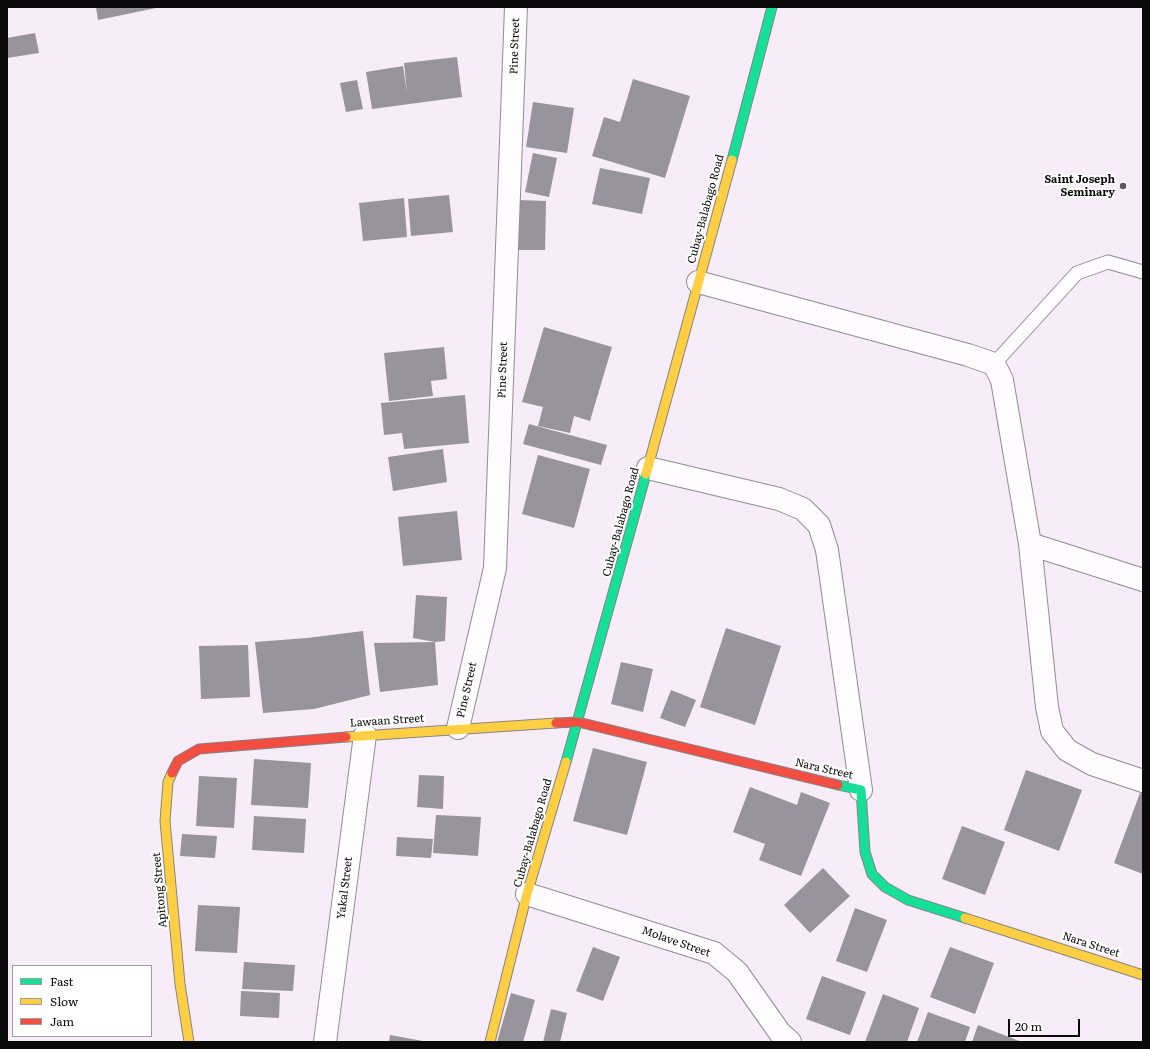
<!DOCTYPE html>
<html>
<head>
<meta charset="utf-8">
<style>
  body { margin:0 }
  #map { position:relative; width:1150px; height:1049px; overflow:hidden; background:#f6edf9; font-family:Literata,serif }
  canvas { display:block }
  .frame { position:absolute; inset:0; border:8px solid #0a0a0a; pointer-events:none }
  .legend { position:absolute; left:12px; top:965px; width:140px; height:72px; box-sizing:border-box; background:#fff; border:1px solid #9d9d9d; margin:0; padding:5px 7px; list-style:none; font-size:12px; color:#0a0a0a }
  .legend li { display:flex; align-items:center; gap:8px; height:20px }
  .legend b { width:20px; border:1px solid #9d9d9d }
  .scale { position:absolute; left:1008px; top:1019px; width:72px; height:18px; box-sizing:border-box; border:2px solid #0a0a0a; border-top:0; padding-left:5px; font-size:12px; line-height:14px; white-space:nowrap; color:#0a0a0a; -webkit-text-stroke:3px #fff; paint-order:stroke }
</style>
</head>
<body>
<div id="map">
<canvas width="1150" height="1049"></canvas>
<div class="frame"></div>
<ul class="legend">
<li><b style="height:5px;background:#16e098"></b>Fast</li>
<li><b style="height:5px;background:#ffcf43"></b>Slow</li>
<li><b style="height:5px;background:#f24e42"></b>Jam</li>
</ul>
<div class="scale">20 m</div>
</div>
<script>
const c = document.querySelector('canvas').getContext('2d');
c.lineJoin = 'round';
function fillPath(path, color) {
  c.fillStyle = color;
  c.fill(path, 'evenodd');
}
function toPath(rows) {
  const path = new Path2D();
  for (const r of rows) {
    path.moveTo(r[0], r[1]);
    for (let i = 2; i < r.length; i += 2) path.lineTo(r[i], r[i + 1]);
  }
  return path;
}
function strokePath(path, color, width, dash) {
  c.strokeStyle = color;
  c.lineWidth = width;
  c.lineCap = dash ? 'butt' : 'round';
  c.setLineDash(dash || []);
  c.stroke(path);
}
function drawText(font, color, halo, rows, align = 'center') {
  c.font = font + ' Literata,serif';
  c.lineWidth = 4;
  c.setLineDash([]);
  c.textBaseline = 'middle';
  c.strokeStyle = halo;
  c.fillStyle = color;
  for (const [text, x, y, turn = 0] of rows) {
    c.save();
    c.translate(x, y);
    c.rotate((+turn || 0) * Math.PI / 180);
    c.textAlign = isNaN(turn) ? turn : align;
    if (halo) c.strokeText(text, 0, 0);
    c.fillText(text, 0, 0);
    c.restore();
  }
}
fillPath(toPath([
  [96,7,156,7,156,8,98,20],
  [35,33,39,53,7,58,7,38],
  [457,57,462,97,372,109,366,72,403,66,407,93,404,63],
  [633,79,690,96,665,178,592,156,604,117,620,122],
  [357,80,363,109,346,112,340,83],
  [533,102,574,108,567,153,526,147],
  [533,153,557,158,549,197,525,192],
  [600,168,650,178,642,214,592,204],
  [449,195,453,232,411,236,408,199],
  [404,198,407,237,363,241,359,203],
  [519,200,546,201,545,250,517,250],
  [544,327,612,347,590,421,574,416,570,433,538,426,543,407,522,402],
  [444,347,447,379,431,381,433,396,389,401,384,353],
  [465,395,469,443,404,449,402,433,384,435,381,403],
  [529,424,607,445,601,465,523,444],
  [443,449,447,482,393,491,388,457],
  [538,455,590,469,574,528,522,514],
  [457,511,462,560,403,566,398,517],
  [416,595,447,597,445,641,435,642,413,638],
  [726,628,781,646,755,725,700,707],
  [363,631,370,695,314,709,263,713,255,642,307,638],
  [435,642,438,685,380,692,374,643],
  [248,645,250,697,201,699,199,646],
  [621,662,653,669,643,712,611,704],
  [671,690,696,700,685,727,660,718],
  [593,748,647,762,627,835,573,821],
  [254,759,311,763,308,808,251,805],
  [1026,770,1082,790,1059,851,1004,830],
  [419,775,444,776,443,809,417,807],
  [199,776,237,778,234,828,196,826],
  [750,787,797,805,801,792,830,803,801,876,759,860,765,844,733,832],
  [1140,793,1143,794,1143,874,1114,863],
  [436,815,481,817,478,856,433,853],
  [254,816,306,819,304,853,252,850],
  [962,826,1005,842,985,895,942,879],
  [182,834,217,836,215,858,180,856],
  [397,837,433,839,431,858,396,856],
  [823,868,850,896,810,933,784,905],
  [198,905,240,907,237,953,195,951],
  [855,908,887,920,867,972,836,961],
  [593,947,620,957,603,1001,576,991],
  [950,947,994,963,975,1014,930,997],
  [244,962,295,965,293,991,242,989],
  [822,976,866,992,850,1035,806,1019],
  [241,991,280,993,279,1018,240,1016],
  [511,993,535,1000,523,1042,497,1042],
  [883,994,919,1008,907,1042,865,1042],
  [551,1009,567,1013,560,1042,543,1042],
  [928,1012,970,1027,965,1042,917,1042],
  [978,1025,1022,1042,972,1042],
  [390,1035,423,1041,423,1042,389,1042]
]), '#98949b');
const lane = toPath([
  [994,364,1077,273,1108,262,1143,272]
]);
const street = toPath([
  [698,282,968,355,994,364,1002,380,1030,544,1047,707,1052,731,1067,750,1092,764,1143,781],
  [648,468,779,499,803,509,819,525,827,550,861,790],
  [1030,544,1143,580],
  [458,728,495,568,516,7],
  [527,894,714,953,737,972,780,1033,790,1042],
  [325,1042,365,735]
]);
const fast = toPath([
  [732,160,772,7],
  [566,762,646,474],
  [838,785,861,790,865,852,872,874,885,887,908,900,965,918]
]);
const slow = toPath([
  [646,474,732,160],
  [346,737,556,723],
  [172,773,168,782,165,821,180,984,189,1042],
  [965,918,1143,975],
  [490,1042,527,894,566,762]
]);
const jam = toPath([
  [556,723,578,722,838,785],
  [172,773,178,761,199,749,346,737]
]);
strokePath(lane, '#908c92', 15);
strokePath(street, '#908c92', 24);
strokePath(fast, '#878388', 11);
strokePath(slow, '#878388', 11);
strokePath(jam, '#878388', 11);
strokePath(lane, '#fefcfe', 13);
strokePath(street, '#fefcfe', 22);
strokePath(fast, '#16e098', 9);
strokePath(slow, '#ffcf43', 9);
strokePath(jam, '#f24e42', 9);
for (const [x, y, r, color] of [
  [1123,186,4,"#5d595e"]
]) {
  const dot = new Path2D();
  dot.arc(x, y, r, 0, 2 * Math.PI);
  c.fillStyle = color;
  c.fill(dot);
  strokePath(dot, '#fff', 1.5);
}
drawText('11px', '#0a0a0a', '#fff', [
  ["Pine Street",515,46,-88],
  ["Cubay-Balabago Road",706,209,-75],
  ["Pine Street",503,370,-88],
  ["Cubay-Balabago Road",621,522,-75],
  ["Pine Street",467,690,-77],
  ["Lawaan Street",387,721,-4],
  ["Nara Street",824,769,13],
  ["Cubay-Balabago Road",533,833,-74],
  ["Yakal Street",345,888,-83],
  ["Apitong Street",160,890,-95],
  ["Molave Street",676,942,19],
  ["Nara Street",1091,945,18]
]);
drawText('bold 11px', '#0a0a0a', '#fff', [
  ["Saint Joseph",1115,180],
  ["Seminary",1115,193]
], 'right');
</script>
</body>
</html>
